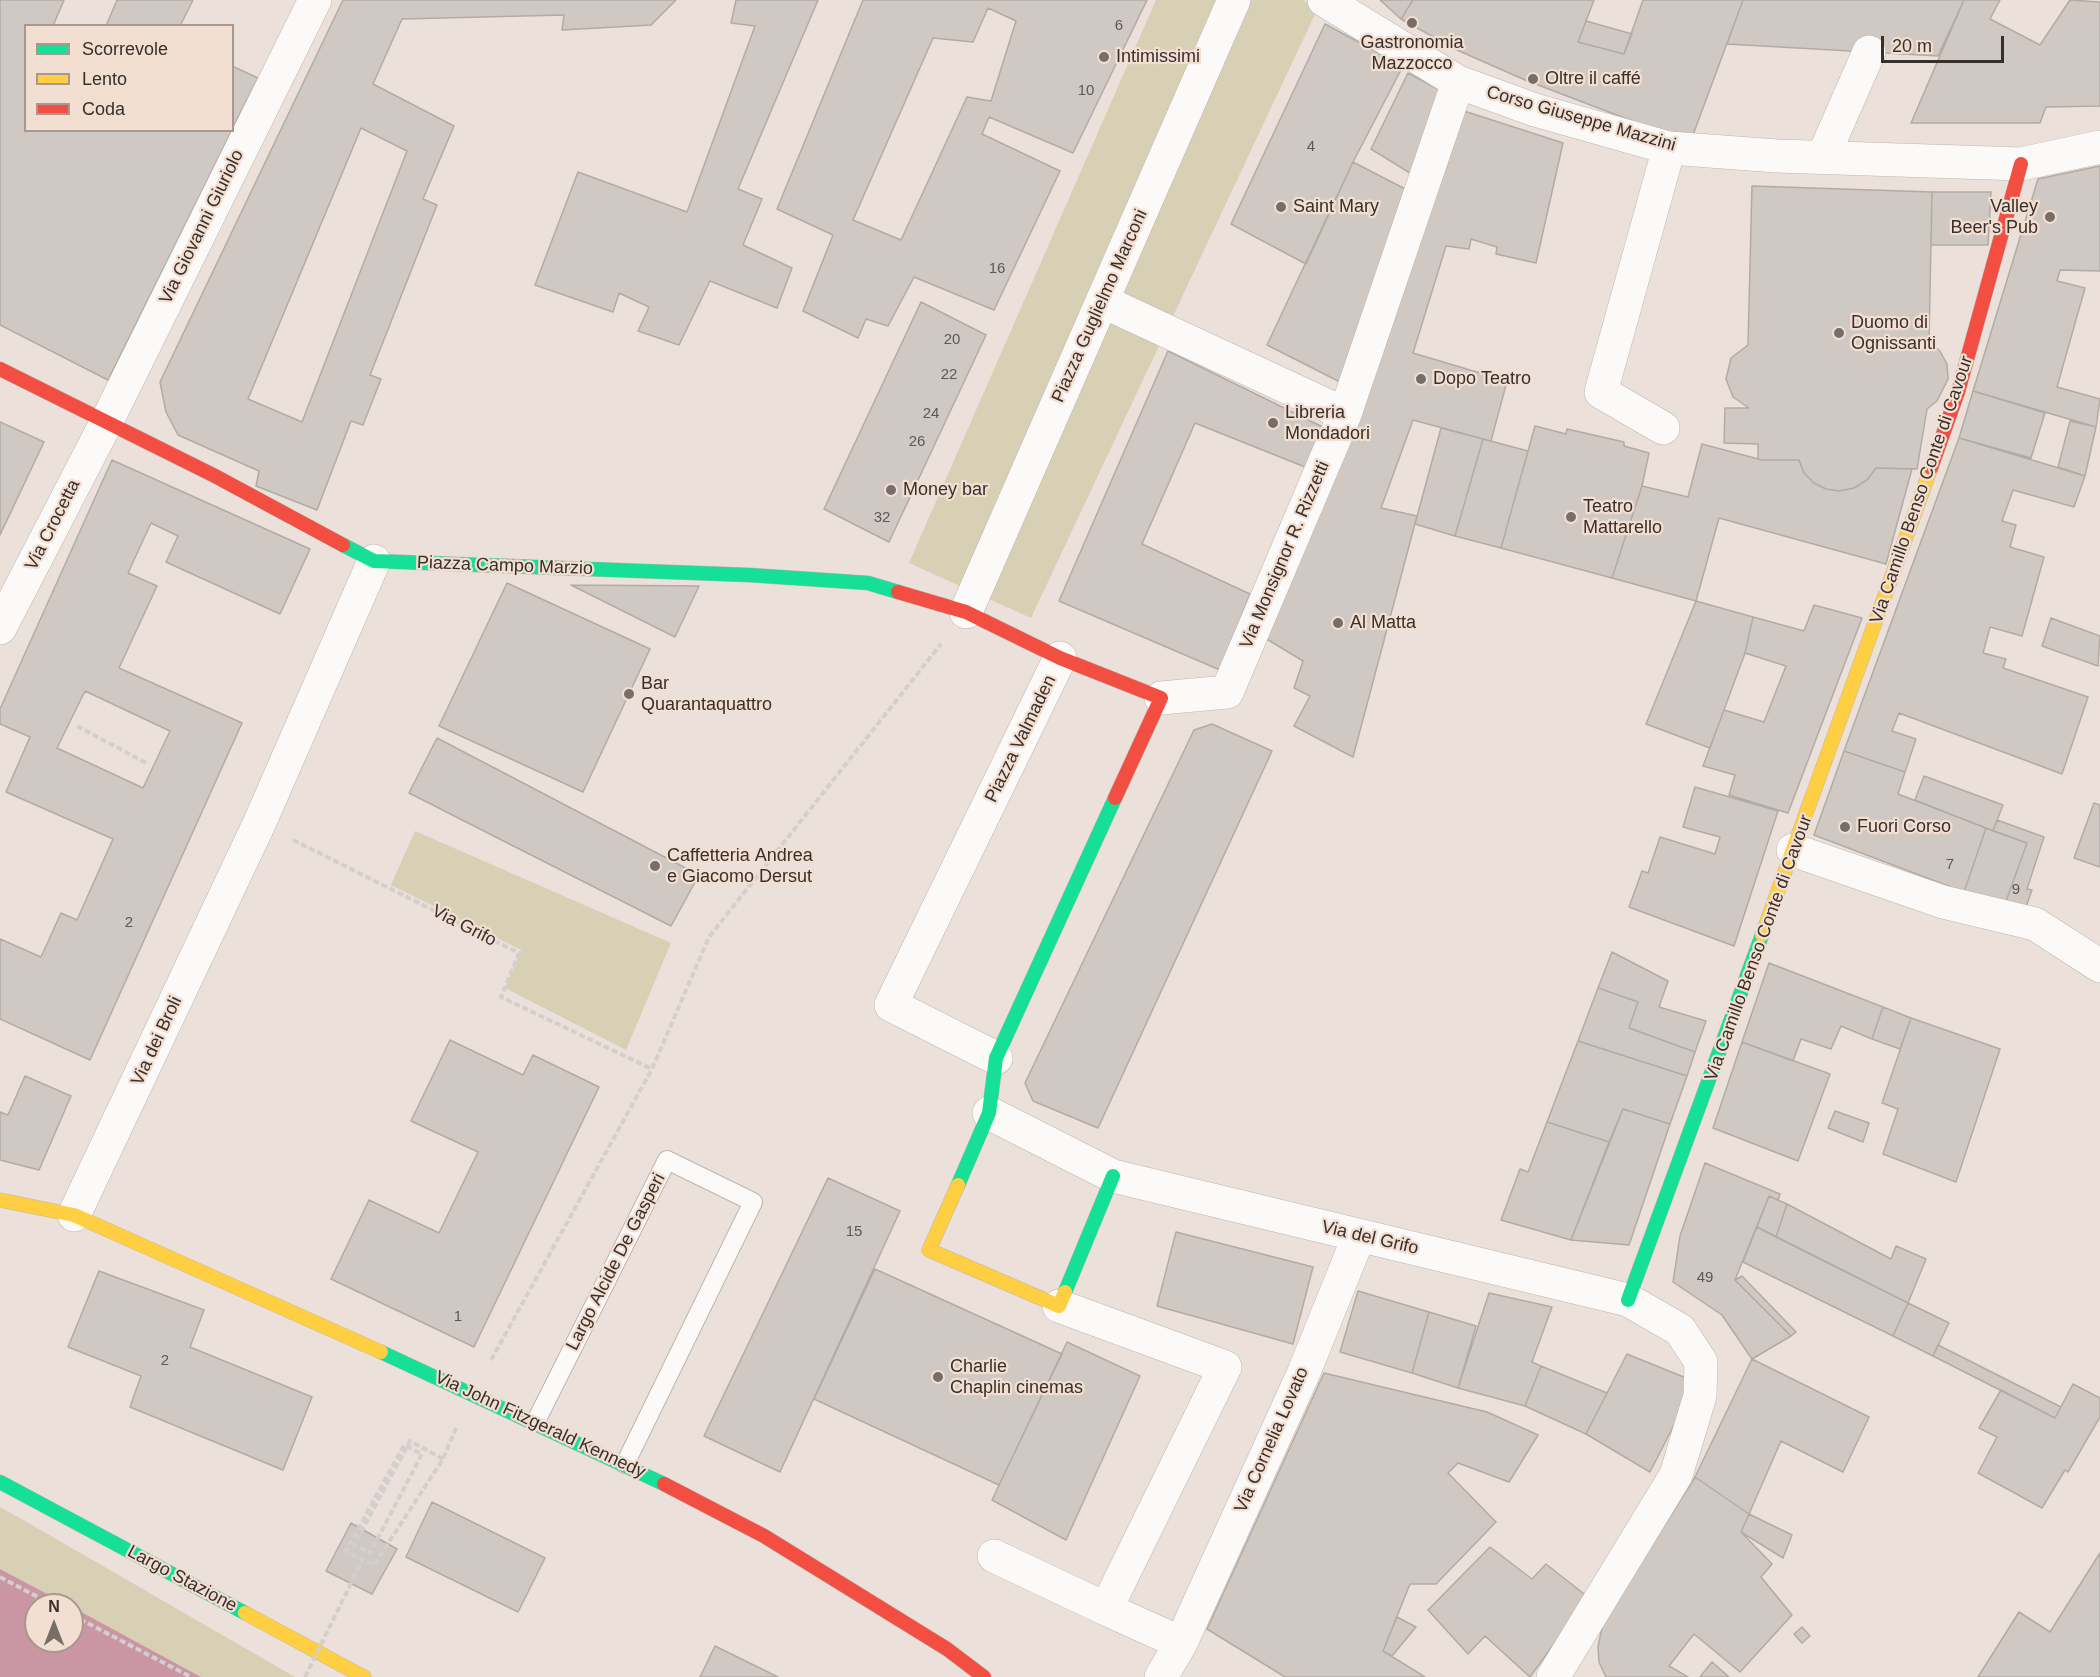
<!DOCTYPE html>
<html>
<head>
<meta charset="utf-8">
<style>
  body { margin:0 }
  #map { position:relative; width:2100px; height:1677px; overflow:hidden; background:#ebe0da; font-family:Arial,sans-serif }
  canvas { display:block }
  .legend { position:absolute; left:24px; top:24px; width:210px; height:108px; box-sizing:border-box; background:#f3ded2; border:2px solid #a8988f; margin:0; padding:8px 10px; list-style:none; font-size:18px; color:#38302b }
  .legend li { display:flex; align-items:center; gap:12px; height:30px }
  .legend b { width:30px; border:2px solid #a8988f }
  .north { position:absolute; left:24px; top:1593px; width:60px; height:60px; box-sizing:border-box; background:#f3ded2; border:2px solid #a8988f; border-radius:50%; rotate:0deg; font-size:16px; font-weight:700; line-height:24px; text-align:center; color:#38302b }
  .north::after { content:''; display:block; margin:auto; width:21px; height:27px; background:#776e68; clip-path:polygon(50% 0,100% 100%,50% 72%,0 100%) }
  .scale { position:absolute; left:1881px; top:36px; width:123px; height:27px; box-sizing:border-box; border:3px solid #38302b; border-top:0; padding-left:8px; font-size:18px; line-height:21px; white-space:nowrap; color:#38302b; -webkit-text-stroke:4px #f3ded2; paint-order:stroke }
</style>
</head>
<body>
<div id="map">
<canvas width="2100" height="1677"></canvas>
<ul class="legend">
<li><b style="height:8px;background:#16e098"></b>Scorrevole</li>
<li><b style="height:8px;background:#ffcf43"></b>Lento</li>
<li><b style="height:8px;background:#f24e42"></b>Coda</li>
</ul>
<div class="north">N</div>
<div class="scale">20 m</div>
</div>
<script>
const c = document.querySelector('canvas').getContext('2d');
c.lineJoin = 'round';
function fillPath(path, color) {
  c.fillStyle = color;
  c.fill(path, 'evenodd');
}
function toPath(rows) {
  const path = new Path2D();
  for (const r of rows) {
    path.moveTo(r[0], r[1]);
    for (let i = 2; i < r.length; i += 2) path.lineTo(r[i], r[i + 1]);
  }
  return path;
}
function strokePath(path, color, width, dash) {
  c.strokeStyle = color;
  c.lineWidth = width;
  c.lineCap = dash ? 'butt' : 'round';
  c.setLineDash(dash || []);
  c.stroke(path);
}
function drawText(font, color, halo, rows, align = 'center') {
  c.font = font + ' Arial,sans-serif';
  c.lineWidth = 4.5;
  c.setLineDash([]);
  c.textBaseline = 'middle';
  c.strokeStyle = halo;
  c.fillStyle = color;
  for (const [text, x, y, turn = 0] of rows) {
    c.save();
    c.translate(x, y);
    c.rotate((+turn || 0) * Math.PI / 180);
    c.textAlign = isNaN(turn) ? turn : align;
    if (halo) c.strokeText(text, 0, 0);
    c.fillText(text, 0, 0);
    c.restore();
  }
}
fillPath(toPath([
  [1156,0,1303,0,1318,8,1031,618,909,563],
  [415,831,671,943,626,1050,505,988,521,950,391,885],
  [0,1507,25,1521,295,1677,201,1677,0,1569]
]), '#d8d0b5');
fillPath(toPath([
  [0,1569,68,1605,36,1605,36,1641,72,1641,72,1607,201,1677,0,1677]
]), '#cb96a3');
const building = toPath([
  [0,0,64,0,53,26,26,26,26,130,232,130,108,380,0,325,0,0],
  [117,0,193,0,180,26,106,26,117,0],
  [343,0,676,0,651,25,562,30,564,15,402,19,373,84,454,126,423,199,437,205,370,375,381,379,363,425,351,421,317,510,256,486,259,471,178,435,166,412,160,382,343,0],
  [361,128,407,151,302,422,248,399,361,128],
  [736,0,818,0,738,189,762,199,743,245,792,268,777,308,710,281,679,345,638,331,649,307,619,293,613,312,535,285,578,172,687,212,755,26,731,23,736,0],
  [863,0,1147,0,1073,153,989,117,982,134,1060,171,994,310,914,277,888,326,866,319,858,338,803,311,833,235,777,209,863,0],
  [988,8,1016,21,991,101,967,97,901,240,853,220,933,38,973,42,988,8],
  [1380,0,1413,0,1401,19,1380,0],
  [1413,0,1594,0,1578,42,1624,54,1643,0,1743,0,1690,143,1525,80,1457,50,1401,19,1413,0],
  [1743,0,1964,0,1938,56,1727,44,1743,0],
  [1964,0,2000,0,1990,19,2040,45,2070,0,2100,2,2100,106,2046,107,2040,123,1911,123,1964,0],
  [1586,21,1632,34,1624,54,1578,42,1586,21],
  [1325,24,1403,66,1353,162,1306,264,1231,224,1325,24],
  [232,66,258,78,232,129,232,66],
  [1408,73,1449,95,1418,178,1371,149,1408,73],
  [1461,110,1563,143,1536,263,1496,254,1497,247,1471,239,1469,249,1446,246,1413,353,1507,381,1491,441,1413,420,1381,508,1417,516,1353,757,1294,726,1310,696,1294,688,1303,661,1265,638,1461,110],
  [1353,162,1411,192,1342,383,1267,345,1353,162],
  [2100,166,2100,271,2060,270,2057,281,2085,288,2057,387,2100,399,2096,427,1973,391,2038,179,2100,166],
  [1752,186,1932,192,1929,342,1940,351,1947,364,1948,379,1937,401,1927,409,1917,469,1876,468,1867,480,1854,488,1839,491,1826,489,1814,483,1804,473,1799,460,1762,460,1758,459,1758,444,1724,443,1725,408,1749,408,1733,397,1726,379,1731,358,1748,345,1752,186],
  [1932,192,1991,192,1988,245,1931,245,1932,192],
  [921,302,986,335,889,542,824,509,921,302],
  [1168,351,1327,429,1310,469,1195,423,1142,544,1250,594,1220,670,1059,601,1168,351],
  [1973,391,2045,413,2031,458,1959,438,1973,391],
  [2070,421,2096,427,2085,476,2058,467,2070,421],
  [0,422,44,442,0,535,0,422],
  [1535,426,1566,434,1567,429,1624,442,1624,446,1649,453,1642,486,1612,578,1501,548,1535,426],
  [1441,428,1483,439,1455,536,1415,524,1441,428],
  [1959,438,2085,476,2074,507,2013,490,2002,521,2016,525,2010,547,2044,557,2022,636,1990,627,1983,653,2006,659,2003,668,2088,697,2062,774,1899,713,1892,731,1916,739,1905,772,1844,751,1959,438],
  [1483,439,1528,451,1501,548,1455,536,1483,439],
  [1702,444,1762,460,1799,460,1804,473,1814,483,1826,489,1839,491,1854,488,1867,480,1876,468,1912,469,1886,564,1719,518,1696,601,1612,578,1642,486,1688,497,1702,444],
  [112,460,310,549,280,614,166,562,178,536,151,523,128,573,157,586,119,668,242,723,90,1060,0,1019,0,939,41,957,61,913,77,920,113,839,6,792,30,737,0,724,0,709,112,460],
  [85,691,170,731,143,788,57,748,85,691],
  [507,583,650,649,583,792,439,726,507,583],
  [571,585,699,586,675,637,571,585],
  [1696,601,1753,617,1745,653,1710,748,1646,724,1696,601],
  [1814,605,1862,618,1788,813,1729,795,1735,775,1703,766,1724,710,1764,722,1786,666,1745,653,1753,617,1804,631,1814,605],
  [2051,618,2100,636,2098,666,2042,646,2051,618],
  [1212,724,1272,751,1098,1128,1033,1101,1025,1083,1194,730,1212,724],
  [437,738,699,875,671,926,409,793,437,738],
  [1844,751,1905,772,1898,794,1986,828,1964,892,1814,835,1844,751],
  [1924,776,2003,805,1993,831,1915,800,1924,776],
  [1695,787,1778,811,1734,946,1629,907,1642,871,1648,873,1660,837,1715,854,1720,837,1683,827,1695,787],
  [2094,803,2100,805,2100,867,2074,858,2094,803],
  [1997,820,2044,837,2027,889,2032,890,2023,915,2004,907,2027,843,1993,831,1997,820],
  [1986,828,2027,843,2004,907,1964,892,1986,828],
  [1612,952,1668,981,1659,1007,1706,1021,1695,1052,1629,1028,1638,1002,1598,988,1612,952],
  [1769,963,1883,1007,1872,1039,1841,1026,1831,1049,1801,1039,1793,1061,1742,1042,1769,963],
  [1598,988,1638,1002,1629,1028,1695,1052,1687,1076,1578,1041,1598,988],
  [1883,1007,1911,1018,1900,1049,1872,1039,1883,1007],
  [1911,1018,2000,1049,1956,1182,1883,1154,1898,1109,1882,1103,1911,1018],
  [450,1040,523,1075,533,1055,599,1087,474,1347,331,1279,369,1200,439,1233,478,1152,411,1121,450,1040],
  [1578,1041,1687,1076,1670,1124,1623,1109,1609,1142,1547,1122,1578,1041],
  [1742,1042,1830,1074,1798,1161,1713,1128,1742,1042],
  [25,1076,71,1096,39,1170,0,1160,0,1112,8,1115,25,1076],
  [1623,1109,1670,1124,1629,1245,1571,1240,1623,1109],
  [1835,1111,1869,1123,1863,1142,1828,1128,1835,1111],
  [1547,1122,1609,1142,1571,1240,1501,1220,1520,1169,1528,1172,1547,1122],
  [1705,1163,1780,1194,1778,1200,1769,1196,1735,1280,1791,1336,1752,1359,1722,1315,1673,1282,1680,1236,1705,1163],
  [828,1178,900,1211,780,1472,704,1436,828,1178],
  [1769,1196,1787,1204,1776,1237,1757,1227,1769,1196],
  [1787,1204,1891,1259,1896,1246,1926,1259,1908,1303,1776,1237,1787,1204],
  [1757,1227,1908,1303,1893,1336,1743,1262,1757,1227],
  [1176,1232,1313,1267,1293,1344,1157,1306,1176,1232],
  [875,1269,1062,1354,999,1485,814,1399,875,1269],
  [99,1271,204,1310,190,1347,312,1397,283,1470,130,1407,141,1376,68,1347,99,1271],
  [1742,1276,1796,1332,1791,1336,1735,1280,1742,1276],
  [1358,1291,1429,1312,1412,1373,1340,1352,1358,1291],
  [1489,1293,1552,1307,1532,1362,1541,1366,1525,1406,1458,1388,1489,1293],
  [1908,1303,1949,1323,1933,1356,1893,1336,1908,1303],
  [1429,1312,1476,1326,1458,1388,1412,1373,1429,1312],
  [1067,1342,1140,1376,1066,1540,992,1500,1067,1342],
  [1938,1345,2061,1407,2055,1418,1933,1356,1938,1345],
  [1627,1354,1696,1382,1650,1472,1586,1434,1627,1354],
  [1752,1359,1869,1417,1843,1472,1781,1441,1749,1514,1695,1477,1752,1359],
  [1541,1366,1607,1393,1586,1434,1525,1406,1541,1366],
  [1324,1373,1487,1412,1538,1435,1509,1482,1458,1463,1448,1473,1496,1522,1436,1584,1410,1584,1383,1651,1425,1677,1285,1677,1207,1629,1324,1373],
  [2073,1384,2100,1398,2100,1417,2068,1472,2065,1470,2042,1508,1978,1473,1997,1437,1979,1428,2001,1390,2055,1418,2073,1384],
  [1695,1477,1749,1514,1741,1532,1772,1564,1761,1577,1792,1615,1740,1672,1694,1634,1669,1666,1688,1677,1606,1677,1599,1662,1598,1647,1603,1623,1695,1477],
  [432,1502,545,1558,518,1612,406,1557,432,1502],
  [1749,1514,1792,1535,1783,1558,1741,1532,1749,1514],
  [351,1523,397,1549,372,1594,326,1571,351,1523],
  [1490,1547,1532,1579,1546,1564,1588,1597,1530,1677,1485,1636,1468,1654,1428,1610,1490,1547],
  [2100,1553,2100,1677,1978,1677,2019,1612,2050,1632,2100,1553],
  [1397,1617,1416,1627,1392,1656,1383,1651,1397,1617],
  [1802,1627,1810,1636,1802,1643,1794,1634,1802,1627],
  [715,1646,778,1677,700,1677,715,1646],
  [1712,1662,1729,1677,1700,1677,1712,1662]
]);
fillPath(building, '#d0c9c3');
strokePath(building, '#b2aba5', 1.5);
const lane = toPath([
  [536,1421,667,1160,753,1202,625,1464]
]);
const street = toPath([
  [1324,0,1458,82,1535,110,1669,148,1777,156,2021,164,2100,147],
  [1823,157,1869,52],
  [1102,301,1345,414],
  [1663,428,1601,392,1669,148],
  [966,612,1234,0],
  [0,628,106,423,315,0],
  [1161,698,1227,692,1345,414,1458,82],
  [1793,850,1943,902,2035,924,2100,966],
  [996,1058,891,1005,1060,658],
  [989,1113,1113,1176,1628,1300,1680,1330,1701,1362,1700,1396,1676,1475,1553,1677],
  [74,1215,259,824,374,561],
  [1059,1306,1225,1367,1106,1609,1181,1643],
  [994,1556,1106,1609],
  [1161,1677,1181,1643,1304,1372,1359,1236]
]);
const fast = toPath([
  [343,545,374,561,749,575,868,583,898,592],
  [958,1185,989,1113,996,1058,1115,798],
  [1065,1292,1113,1176],
  [1628,1300,1762,935],
  [381,1352,664,1484],
  [0,1482,245,1613]
]);
const slow = toPath([
  [1762,935,1931,468],
  [958,1185,929,1250,1059,1306,1065,1292],
  [0,1200,74,1215,381,1352],
  [245,1613,364,1677]
]);
const jam = toPath([
  [0,369,215,476,343,545],
  [1931,468,1958,392,2021,164],
  [898,592,966,612,1060,658,1161,698,1115,798],
  [664,1484,764,1536,947,1649,984,1677]
]);
strokePath(lane, '#bdb5b0', 20);
strokePath(street, '#bdb5b0', 34);
strokePath(fast, '#bdb5b0', 15);
strokePath(slow, '#bdb5b0', 15);
strokePath(jam, '#bdb5b0', 15);
strokePath(toPath([
  [77,726,148,764],
  [293,840,519,953,501,997,652,1069],
  [491,1360,652,1069,709,937,941,644],
  [443,1459,410,1441,354,1545,370,1553,422,1454,404,1445,346,1551,374,1565,443,1459,456,1428],
  [0,1577,53,1605],
  [353,1579,363,1559],
  [72,1615,191,1677]
]), '#d2cfcd', 4, [6, 3]);
strokePath(lane, '#fcfaf9', 18);
strokePath(street, '#fcfaf9', 33);
strokePath(fast, '#16e098', 14);
strokePath(slow, '#ffcf43', 14);
strokePath(jam, '#f24e42', 14);
strokePath(toPath([
  [305,1677,353,1579]
]), '#d2cfcd', 4, [6, 3]);
for (const [x, y, r, color] of [
  [1412,23,6,"#776e68"],
  [1104,57,6,"#776e68"],
  [1533,79,6,"#776e68"],
  [1281,207,6,"#776e68"],
  [2050,217,6,"#776e68"],
  [1839,333,6,"#776e68"],
  [1421,379,6,"#776e68"],
  [1273,423,6,"#776e68"],
  [891,490,6,"#776e68"],
  [1571,517,6,"#776e68"],
  [1338,623,6,"#776e68"],
  [629,694,6,"#776e68"],
  [1845,827,6,"#776e68"],
  [655,866,6,"#776e68"],
  [938,1377,6,"#776e68"]
]) {
  const dot = new Path2D();
  dot.arc(x, y, r, 0, 2 * Math.PI);
  c.fillStyle = color;
  c.fill(dot);
  strokePath(dot, '#f3ded2', 2);
}
drawText('15px', '#5f5752', null, [
  ["6",1119,26],
  ["10",1086,91],
  ["4",1311,147],
  ["16",997,269],
  ["20",952,340],
  ["22",949,375],
  ["24",931,414],
  ["26",917,442],
  ["32",882,518],
  ["7",1950,865],
  ["9",2016,890],
  ["2",129,923],
  ["15",854,1232],
  ["49",1705,1278],
  ["1",458,1317],
  ["2",165,1361]
]);
drawText('18px', '#38302b', '#f3ded2', [
  ["Gastronomia",1412,43,"center"],
  ["Mazzocco",1412,64,"center"],
  ["Intimissimi",1116,57],
  ["Oltre il caffé",1545,79],
  ["Saint Mary",1293,207],
  ["Valley",2038,207,"right"],
  ["Beer's Pub",2038,228,"right"],
  ["Duomo di",1851,323],
  ["Ognissanti",1851,344],
  ["Dopo Teatro",1433,379],
  ["Libreria",1285,413],
  ["Mondadori",1285,434],
  ["Money bar",903,490],
  ["Teatro",1583,507],
  ["Mattarello",1583,528],
  ["Al Matta",1350,623],
  ["Bar",641,684],
  ["Quarantaquattro",641,705],
  ["Fuori Corso",1857,827],
  ["Caffetteria Andrea",667,856],
  ["e Giacomo Dersut",667,877],
  ["Charlie",950,1367],
  ["Chaplin cinemas",950,1388]
], 'left');
drawText('18px', '#38302b', '#f3ded2', [
  ["Corso Giuseppe Mazzini",1581,119,16],
  ["Via Giovanni Giuriolo",202,227,-64],
  ["Piazza Guglielmo Marconi",1100,306,-66],
  ["Via Camillo Benso Conte di Cavour",1922,490,-71],
  ["Via Crocetta",53,525,-63],
  ["Via Monsignor R. Rizzetti",1285,555,-67],
  ["Piazza Campo Marzio",505,566,2],
  ["Piazza Valmaden",1021,739,-64],
  ["Via Grifo",464,926,27],
  ["Via Camillo Benso Conte di Cavour",1759,948,-70],
  ["Via dei Broli",157,1041,-65],
  ["Via del Grifo",1370,1238,13],
  ["Largo Alcide De Gasperi",616,1262,-63],
  ["Via John Fitzgerald Kennedy",540,1425,25],
  ["Via Cornelia Lovato",1272,1440,-66],
  ["Largo Stazione",182,1579,28]
]);
</script>
</body>
</html>
